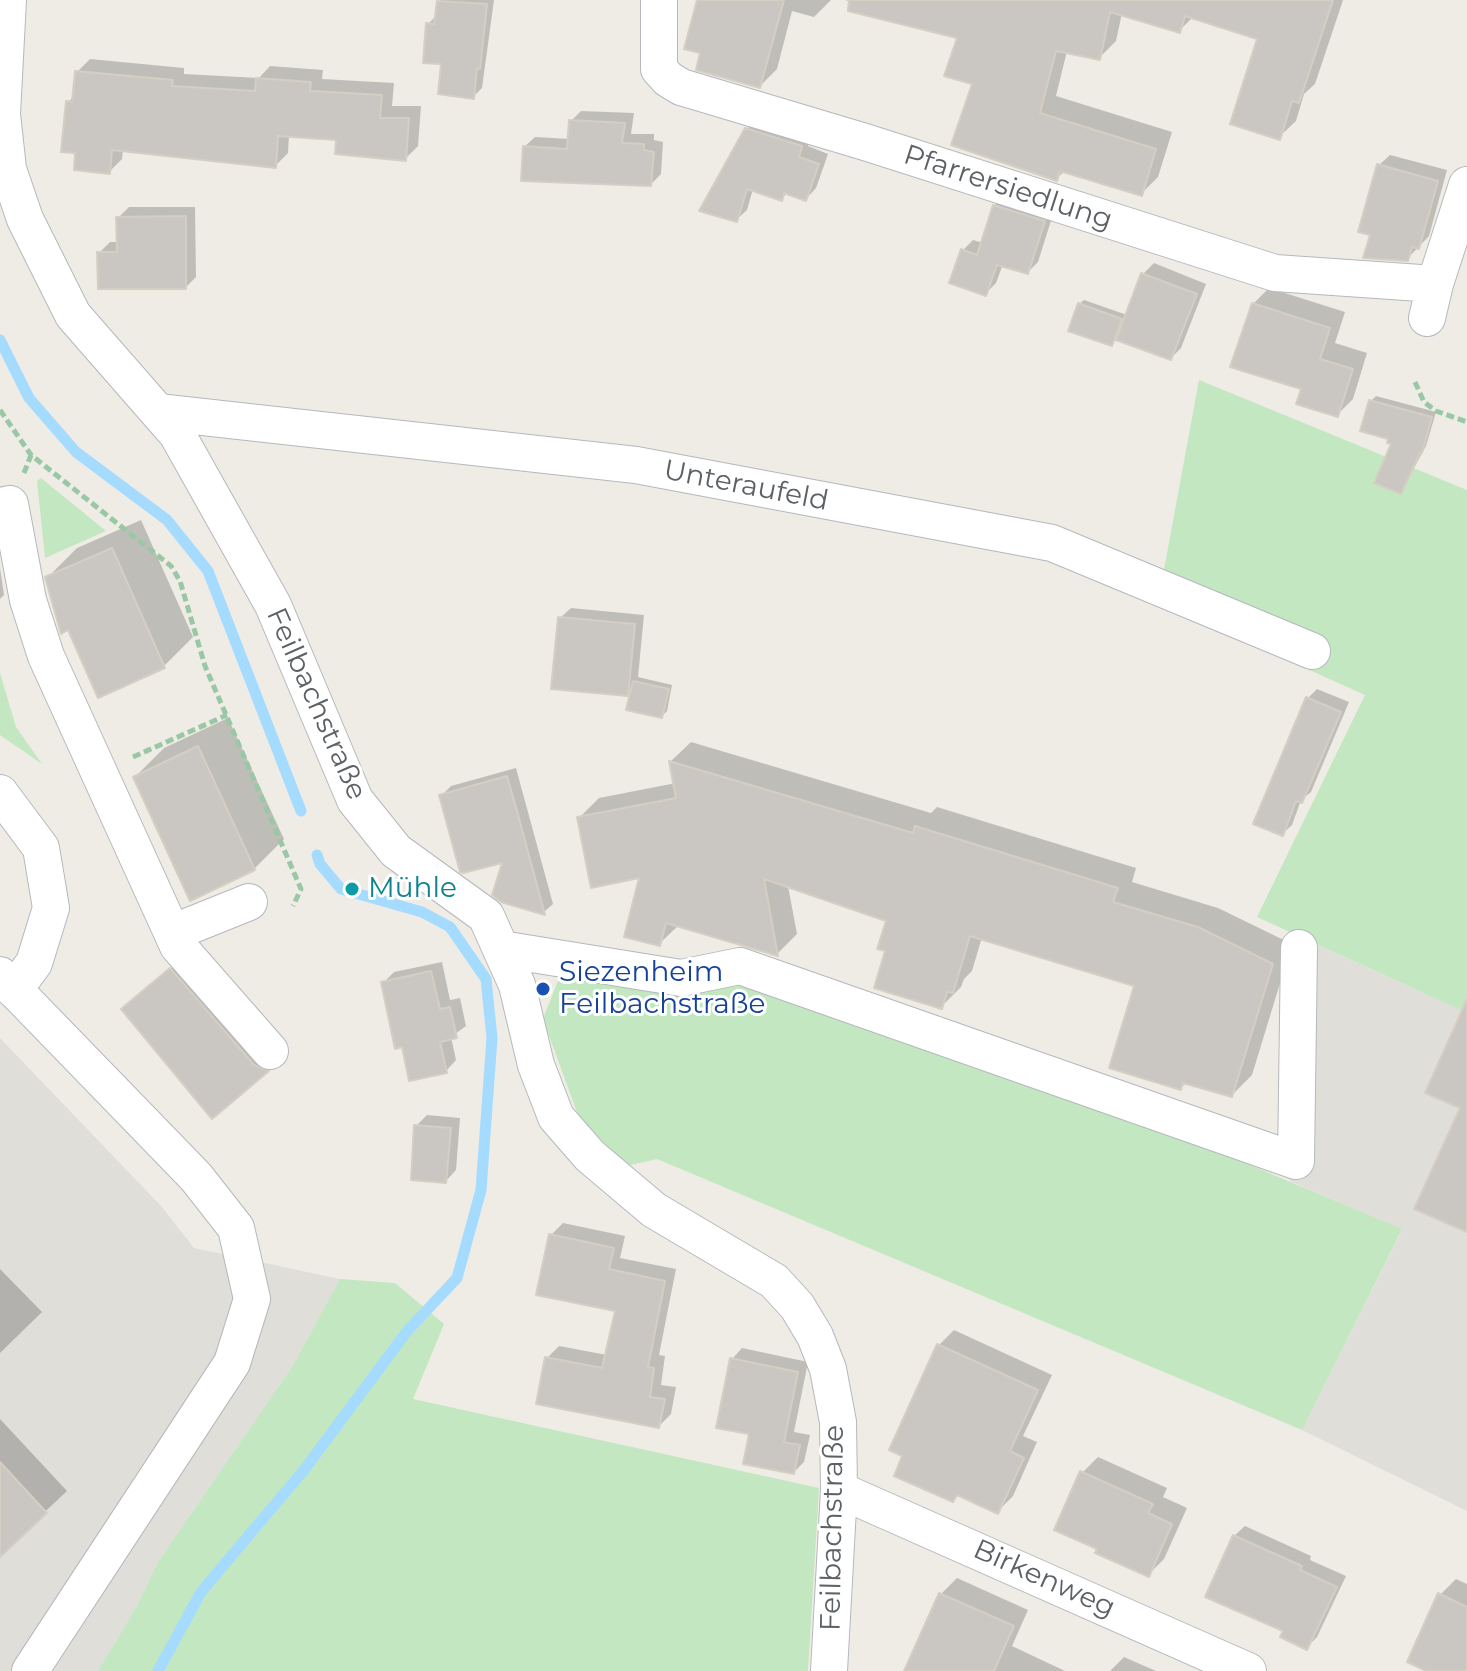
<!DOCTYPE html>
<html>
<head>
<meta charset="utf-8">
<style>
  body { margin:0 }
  canvas { display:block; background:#efece5 }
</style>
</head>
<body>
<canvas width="1467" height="1671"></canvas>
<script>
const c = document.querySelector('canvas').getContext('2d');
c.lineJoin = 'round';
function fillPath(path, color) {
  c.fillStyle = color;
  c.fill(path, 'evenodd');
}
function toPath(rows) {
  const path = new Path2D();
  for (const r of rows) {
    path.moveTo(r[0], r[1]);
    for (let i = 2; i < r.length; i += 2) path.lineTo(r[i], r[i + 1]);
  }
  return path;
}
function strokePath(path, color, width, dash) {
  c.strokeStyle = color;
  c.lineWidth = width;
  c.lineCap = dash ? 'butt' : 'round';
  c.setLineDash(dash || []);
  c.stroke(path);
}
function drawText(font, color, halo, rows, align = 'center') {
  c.font = font + ' Montserrat,sans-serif';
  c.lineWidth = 6;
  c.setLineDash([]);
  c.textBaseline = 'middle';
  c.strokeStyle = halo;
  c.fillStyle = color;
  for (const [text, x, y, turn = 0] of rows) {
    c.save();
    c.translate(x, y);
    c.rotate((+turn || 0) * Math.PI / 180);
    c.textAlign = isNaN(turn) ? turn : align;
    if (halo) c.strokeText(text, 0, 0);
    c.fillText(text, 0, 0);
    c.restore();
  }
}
fillPath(toPath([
  [1291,933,1467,1013,1467,1511,1302,1430,1402,1230,1290,1181],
  [0,1038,162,1207,194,1248,340,1279,292,1367,158,1562,137,1606,98,1671,0,1671]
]), '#e0ded9');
fillPath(toPath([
  [1199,380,1467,490,1467,1013,1257,917,1365,695,1158,602],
  [41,478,106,531,45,558,37,481],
  [0,673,16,727,42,764,0,735],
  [559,978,682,996,736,983,1079,1093,1402,1229,1302,1430,657,1159,626,1166,578,1115,543,1019],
  [340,1279,395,1283,444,1324,413,1399,819,1488,808,1671,98,1671,137,1606,158,1562,292,1367]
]), '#c2e7c1');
fillPath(toPath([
  [440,0,494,0,482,88,473,97,443,62,428,24,437,15],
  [700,0,831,0,814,17,792,11,777,69,760,86,703,52],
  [845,0,1343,0,1315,84,1304,94,1296,121,1279,137,1259,37,1193,17,1180,30,1122,13,1116,41,1099,58,1067,51,1056,96,1172,132,1158,177,1141,194,1065,171,1056,179,974,83,959,37,893,12],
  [90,59,184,68,184,74,259,78,270,66,323,70,322,79,394,83,392,106,421,106,418,146,405,159,338,138,289,135,288,153,275,166,123,149,122,159,109,172,78,151,68,102,74,96,77,72],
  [581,111,634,113,631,134,654,134,654,140,663,142,661,174,651,184,524,147,535,137,570,139,571,121],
  [757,119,812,136,808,146,828,154,816,188,806,199,788,192,781,199,753,189,747,210,736,220,747,129],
  [1390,155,1447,170,1429,236,1407,259,1372,234,1379,165],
  [1005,195,1054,211,1038,262,1028,272,1003,264,996,283,986,293,963,250,973,240,983,243,994,206],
  [129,207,195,207,196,277,186,287,99,253,110,242,118,242,118,218],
  [1154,263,1206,284,1181,348,1171,358,1118,338,1112,344,1079,304,1084,300,1127,315,1143,274],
  [1269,288,1345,312,1335,343,1367,353,1353,399,1337,415,1303,388,1253,304],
  [1376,396,1436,412,1426,446,1401,492,1394,443,1371,401],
  [141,520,193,637,164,666,47,578,77,548],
  [0,568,4,595,0,599],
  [571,608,644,615,638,677,672,685,667,711,662,716,633,688,627,694,560,618],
  [1317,689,1349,702,1311,792,1301,800,1292,825,1282,834,1308,698],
  [228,718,284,839,254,869,135,777,164,748],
  [691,742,931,813,937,807,1136,868,1132,882,1218,908,1292,944,1252,1075,1232,1095,1187,1082,1181,1088,1137,985,982,937,972,971,964,979,961,987,941,1007,888,950,888,920,788,886,797,934,777,954,679,925,659,944,642,876,579,818,599,798,676,783,671,761],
  [516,768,553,904,544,912,504,860,442,795,451,786],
  [442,962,450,1000,460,998,466,1026,451,1037,456,1060,446,1071,404,1044,384,982,394,972],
  [176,965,272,1066,212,1116,128,1005],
  [427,1115,460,1118,456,1170,446,1181,416,1126],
  [563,1223,625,1236,620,1258,676,1269,659,1355,665,1356,661,1385,676,1387,671,1414,659,1426,547,1358,559,1346,607,1355,617,1309,551,1235],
  [0,1269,42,1312,0,1353],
  [954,1330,1052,1375,1023,1436,1037,1442,1013,1496,998,1511,959,1493,952,1500,905,1455,891,1449,939,1345],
  [742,1348,808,1362,794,1432,810,1435,804,1462,794,1472,752,1432,732,1359],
  [0,1419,67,1491,0,1554],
  [1098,1457,1167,1488,1163,1497,1187,1508,1164,1559,1148,1575,1099,1548,1082,1473],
  [1245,1526,1311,1556,1310,1560,1346,1576,1317,1637,1307,1647,1285,1630,1234,1536],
  [957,1578,1028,1610,1012,1646,1065,1671,942,1671,941,1594],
  [1456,1579,1467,1584,1467,1671,1431,1671,1440,1595],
  [1124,1657,1156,1671,1110,1671]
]), '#0003');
strokePath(toPath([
  [0,340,29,398,76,452,167,520,208,571,301,811],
  [158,1671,201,1592,304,1470,408,1330,457,1278,481,1190,492,1038,486,979,450,927,422,912,341,889,320,864,317,855]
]), '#a5dbff', 11);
const building = toPath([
  [697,0,784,0,760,88,696,70,700,53,684,49,697,0],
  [849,0,1333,0,1299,103,1292,101,1280,140,1230,124,1257,39,1185,16,1180,33,1110,12,1100,60,1056,51,1040,113,1156,149,1142,196,1060,171,1057,181,951,145,972,84,944,76,957,38,848,11,849,0],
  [437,1,487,4,480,69,477,68,474,99,438,94,441,64,423,63,426,23,434,24,437,1],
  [75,71,173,80,172,86,255,91,256,78,311,82,310,91,382,95,380,118,409,118,406,161,335,154,336,140,278,136,276,168,112,150,110,174,74,170,75,153,61,152,66,101,72,102,75,71],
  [569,120,625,123,622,143,644,144,644,150,654,152,651,186,521,181,523,146,567,149,569,120],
  [745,128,802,146,799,157,819,164,806,201,784,193,782,201,747,189,737,222,699,211,745,128],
  [1377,164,1438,181,1419,249,1412,247,1408,261,1363,258,1370,235,1358,232,1377,164],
  [993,205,1045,221,1028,274,997,265,986,296,949,283,961,249,977,255,993,205],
  [186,216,186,289,98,289,97,252,117,252,116,217,186,216],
  [1141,273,1197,294,1171,360,1116,340,1141,273],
  [1078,303,1122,319,1112,346,1068,331,1078,303],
  [1252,303,1330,328,1320,359,1353,369,1338,417,1296,404,1301,389,1230,367,1252,303],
  [1369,400,1432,417,1422,453,1420,453,1401,494,1374,483,1391,444,1387,443,1388,439,1360,431,1369,400],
  [112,548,165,668,98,698,68,630,61,634,45,577,112,548],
  [558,617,635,624,628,696,551,689,558,617],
  [633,681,669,689,662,718,626,710,633,681],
  [1306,697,1341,712,1302,803,1296,801,1283,836,1253,824,1306,697],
  [198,746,255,870,190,901,133,777,198,746],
  [669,761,913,833,915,826,1118,888,1113,902,1198,927,1273,964,1232,1097,1183,1083,1181,1090,1109,1068,1134,986,970,936,953,993,947,992,942,1009,874,988,885,951,877,949,886,921,764,879,778,956,666,923,660,946,624,937,639,878,591,888,577,817,676,798,669,761],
  [507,776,517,811,545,915,501,902,492,895,502,863,463,873,460,872,439,795,507,776],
  [170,968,254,1065,269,1071,212,1119,121,1009,170,968],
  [431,971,440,1009,450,1007,457,1038,440,1042,447,1073,409,1081,402,1047,395,1049,381,982,431,971],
  [1467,999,1467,1232,1414,1209,1460,1108,1425,1093,1467,999],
  [414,1125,451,1128,446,1183,411,1180,414,1125],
  [549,1234,614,1248,609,1269,665,1281,648,1367,654,1368,650,1397,665,1399,659,1428,536,1404,545,1357,602,1368,615,1311,536,1295,549,1234],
  [937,1344,1038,1390,1010,1451,1024,1458,998,1514,957,1495,953,1502,894,1476,902,1456,889,1450,937,1344],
  [730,1358,798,1372,784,1442,800,1445,794,1474,743,1464,749,1434,716,1428,730,1358],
  [0,1462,47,1513,0,1557,0,1462],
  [1080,1471,1153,1504,1148,1513,1172,1524,1149,1577,1095,1553,1097,1549,1054,1530,1080,1471],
  [1233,1535,1302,1566,1300,1570,1337,1587,1307,1650,1280,1637,1283,1631,1205,1597,1233,1535],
  [939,1593,1014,1626,994,1671,904,1671,939,1593],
  [1438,1593,1467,1607,1467,1671,1426,1671,1407,1662,1438,1593]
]);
fillPath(building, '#cac7c2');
strokePath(building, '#d4cec3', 2);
const minor = toPath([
  [8,0,2,114,8,169,25,219,73,315,177,434,273,605,355,800,396,851,486,916,517,985,536,1065,556,1117,590,1156,654,1210,774,1281,797,1306,815,1336,828,1369,838,1422,839,1490,829,1671],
  [659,0,659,69,668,79,681,87,865,142,1275,273,1435,284,1467,185],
  [1427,318,1435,284],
  [158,412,636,465,1052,543,1312,651],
  [0,506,10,504,28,600,46,656,178,946,270,1051],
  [0,793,41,848,51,908,34,963,14,990],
  [172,933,249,902],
  [501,949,681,978,740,966,1296,1161,1299,948],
  [0,975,196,1177,236,1228,252,1299,232,1363,30,1671],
  [839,1490,1248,1671]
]);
strokePath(minor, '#b5b8bc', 38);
strokePath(toPath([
  [1415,382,1424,402,1436,411,1467,422],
  [0,410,31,455,171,566,180,581,205,666,301,889,293,906],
  [24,473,31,455],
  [133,757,227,715]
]), '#9ac8a6', 5, [8, 4]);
strokePath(minor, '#fff', 36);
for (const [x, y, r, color] of [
  [352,889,8,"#0f9aa8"],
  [543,989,8,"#1a4fb4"]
]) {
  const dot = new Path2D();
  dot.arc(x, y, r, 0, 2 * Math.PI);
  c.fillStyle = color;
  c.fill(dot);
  strokePath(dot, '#fff', 3);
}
drawText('28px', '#5c6165', '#fff', [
  ["Pfarrersiedlung",1008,188,18],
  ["Unteraufeld",746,486,11],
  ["Feilbachstraße",316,704,66],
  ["Feilbachstraße",833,1528,-89],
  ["Birkenweg",1044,1579,24]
]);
drawText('28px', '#0d838f', '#fff', [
  ["Mühle",368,889]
], 'left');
drawText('28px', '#164399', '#fff', [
  ["Siezenheim",559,973],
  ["Feilbachstraße",559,1005]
], 'left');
</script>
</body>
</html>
